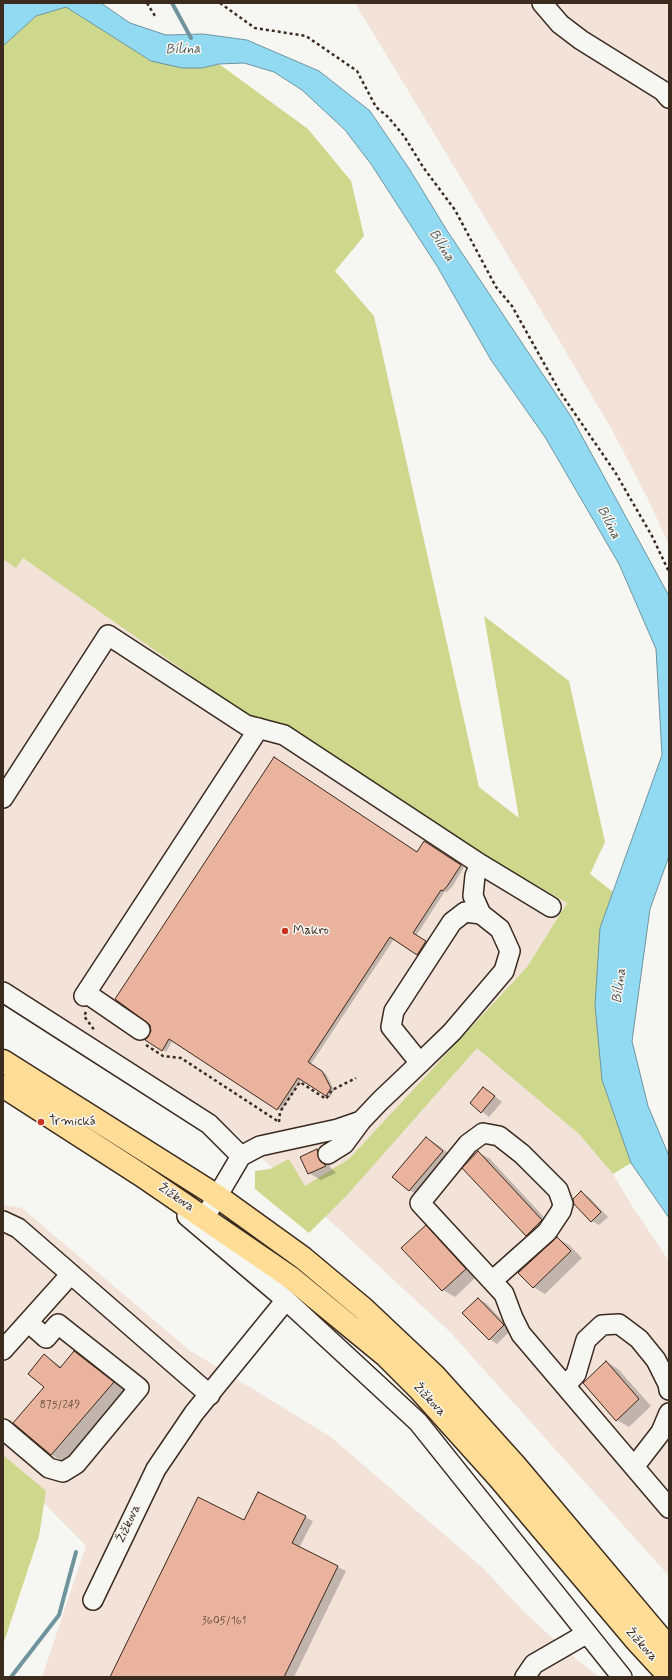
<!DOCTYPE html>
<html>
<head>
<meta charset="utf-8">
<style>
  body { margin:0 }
  #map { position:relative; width:672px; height:1680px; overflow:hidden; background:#f6f6f2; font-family:Mynerve,sans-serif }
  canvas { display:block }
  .frame { position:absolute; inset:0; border:4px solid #3b2a1e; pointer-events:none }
</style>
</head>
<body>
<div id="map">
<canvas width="672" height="1680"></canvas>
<div class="frame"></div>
</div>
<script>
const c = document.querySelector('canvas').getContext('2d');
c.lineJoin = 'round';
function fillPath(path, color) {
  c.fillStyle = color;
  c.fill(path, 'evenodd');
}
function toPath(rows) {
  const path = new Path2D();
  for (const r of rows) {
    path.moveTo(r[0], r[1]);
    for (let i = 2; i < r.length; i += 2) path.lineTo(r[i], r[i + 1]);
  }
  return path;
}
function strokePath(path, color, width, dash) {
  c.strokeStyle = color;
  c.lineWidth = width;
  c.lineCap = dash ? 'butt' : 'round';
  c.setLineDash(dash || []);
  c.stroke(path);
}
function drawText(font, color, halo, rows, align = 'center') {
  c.font = font + ' Mynerve,sans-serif';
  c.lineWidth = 3;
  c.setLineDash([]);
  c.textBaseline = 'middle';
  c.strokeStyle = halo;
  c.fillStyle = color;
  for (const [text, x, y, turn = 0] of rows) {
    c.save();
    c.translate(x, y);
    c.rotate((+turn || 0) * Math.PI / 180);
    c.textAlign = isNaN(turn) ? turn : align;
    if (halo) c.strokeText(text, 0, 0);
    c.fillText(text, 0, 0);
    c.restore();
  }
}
fillPath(toPath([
  [355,3,669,3,669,545,647,497,612,430,556,335],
  [3,558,17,566,22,558,567,903,527,967,464,1035,579,1134,613,1174,634,1209,669,1261,669,1576,450,1332,234,1132,3,981],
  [3,1205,22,1208,189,1350,331,1437,484,1569,525,1613,577,1660,599,1677,42,1677,86,1546,3,1462]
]), '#f2e2d8');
fillPath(toPath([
  [66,7,151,61,202,68,219,64,308,129,351,181,364,236,335,271,374,316,479,787,519,818,484,616,569,681,605,842,590,874,613,892,600,928,602,1080,631,1163,613,1174,579,1134,477,1048,348,1194,309,1233,255,1189,255,1171,270,1169,289,1159,305,1186,349,1159,527,967,567,903,256,721,23,558,16,568,3,559,3,46,36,16],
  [3,1455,46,1491,39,1536,3,1645]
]), '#cdd88c');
const water = toPath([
  [3,3,101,3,130,23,166,35,203,34,247,40,319,71,370,111,410,170,446,229,572,418,669,596,669,856,650,909,632,1041,648,1106,669,1156,669,1218,631,1163,602,1080,595,1005,600,928,662,755,656,649,619,564,545,437,491,360,437,266,371,164,345,130,302,90,274,72,244,63,219,64,202,68,182,68,151,61,66,7,36,16,3,46,3,3]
]);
fillPath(water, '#91daf2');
strokePath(water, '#6f949d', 1);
fillPath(toPath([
  [428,844,464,867,452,887,447,892,445,891,416,936,429,944,421,957,394,939,311,1064,326,1074,334,1090,330,1098,302,1079,281,1111,173,1040,166,1052,147,1039],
  [491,1093,502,1102,489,1117,472,1103],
  [427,1138,438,1145,454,1158,421,1197,409,1190],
  [317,1150,329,1157,330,1167,336,1173,321,1180,309,1173,301,1157],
  [478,1152,490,1159,553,1227,538,1242,526,1235],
  [581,1192,589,1197,608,1217,599,1225,592,1221],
  [426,1227,438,1234,477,1276,455,1297,443,1290],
  [557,1238,569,1245,582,1258,545,1294,533,1287],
  [478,1299,486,1303,511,1330,497,1344,489,1339],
  [75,1352,90,1361,129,1392,67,1464,52,1455,14,1423,45,1387,44,1355,62,1367],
  [607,1362,618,1369,651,1406,629,1427,617,1420],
  [305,1517,313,1521,299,1548,346,1571,294,1677,111,1677,245,1521]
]), '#0003');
strokePath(toPath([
  [172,3,191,38],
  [11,1677,59,1615,76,1552]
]), '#6f949d', 4);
const building = toPath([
  [274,757,417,852,424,841,461,865,448,885,443,891,441,890,413,933,426,941,417,955,390,937,308,1062,322,1071,331,1088,326,1096,298,1078,277,1110,169,1039,162,1051,145,1040,151,1031,150,1025,115,999,274,757],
  [483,1087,495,1096,481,1113,470,1103,483,1087],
  [426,1137,443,1151,409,1191,392,1177,426,1137],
  [317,1149,319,1159,326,1166,308,1174,300,1157,317,1149],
  [478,1151,542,1220,526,1236,462,1168,478,1151],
  [581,1191,601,1212,591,1222,574,1204,573,1199,581,1191],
  [426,1225,466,1269,442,1291,401,1248,426,1225],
  [557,1237,571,1251,533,1288,518,1273,557,1237],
  [478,1298,504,1325,489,1340,462,1313,478,1298],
  [74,1351,114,1382,51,1455,13,1423,44,1387,28,1374,44,1354,60,1368,74,1351],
  [606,1361,639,1399,616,1421,583,1383,606,1361],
  [258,1492,306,1516,292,1543,338,1566,284,1677,110,1677,198,1497,244,1520,258,1492]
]);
fillPath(building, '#e9b39d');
strokePath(building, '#3b2a1e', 1);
const minor = toPath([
  [542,3,560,24,581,40,663,91,669,98],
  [3,798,108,635,246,725,284,735,480,864,475,876,473,896,481,914],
  [480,864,551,907],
  [3,992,209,1124,241,1156,205,1217],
  [86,993,140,1030],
  [84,996,259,728],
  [328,1154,344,1144,361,1121],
  [241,1156,260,1146,338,1129,361,1121,380,1101,420,1063,452,1032,504,971,510,951,500,929,481,914,465,912,452,922,394,1011,391,1027,420,1063],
  [187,1216,286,1300,418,1422,622,1677],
  [3,1221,18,1228,210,1395],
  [492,1281,547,1232,561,1211,563,1204,558,1190,522,1154,499,1136,483,1133,468,1144,420,1203,504,1294,513,1318,521,1334,669,1508],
  [3,1350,71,1274],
  [565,1386,576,1374,586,1340,602,1325,619,1324,639,1339,656,1360,668,1384,669,1390],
  [3,1429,49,1468,63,1472,76,1464,139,1388,58,1324,46,1338,28,1322],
  [634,1467,661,1432,669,1413],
  [93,1600,156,1469,194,1413,286,1300],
  [525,1677,534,1664,586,1634]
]);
const major = toPath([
  [3,1061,217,1196,303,1258,364,1309,435,1376,515,1465,669,1648],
  [3,1086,141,1175,290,1277,385,1355,419,1389,499,1478,635,1639,669,1676]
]);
strokePath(minor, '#3b2a1e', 22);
strokePath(major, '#3b2a1e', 25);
strokePath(toPath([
  [147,3,155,16],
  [220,3,255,28,306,36,357,71,376,107,388,117,404,136,423,167,455,210,496,287,512,306,560,392,615,472,652,536,669,572],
  [86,1012,84,1016,95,1031],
  [146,1045,163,1056,181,1058,279,1122],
  [279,1122,280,1112,300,1082,326,1099,332,1090,356,1078]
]), '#3b2a1e', 2.5, [3, 3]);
strokePath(minor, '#f6f6f2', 19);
strokePath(major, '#ffdd96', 22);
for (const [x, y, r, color] of [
  [285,931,4,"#c8321e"],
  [41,1122,4,"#c8321e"]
]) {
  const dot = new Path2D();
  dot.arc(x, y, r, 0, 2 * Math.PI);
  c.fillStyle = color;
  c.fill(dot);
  strokePath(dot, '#f6f6f2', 1.5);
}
drawText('11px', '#664c3e', null, [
  ["875/249",60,1406],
  ["3605/161",224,1622]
]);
drawText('13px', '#3b2a1e', '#f6f6f2', [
  ["Makro",293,931],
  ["Trmická",49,1122]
], 'left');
drawText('13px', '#3b2a1e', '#f6f6f2', [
  ["Žižkova",176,1198,34],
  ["Žižkova",429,1400,47],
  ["Žižkova",129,1524,-65],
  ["Žižkova",641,1645,48]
]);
drawText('italic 14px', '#505653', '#f6f6f2', [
  ["Bílina",183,50,-2],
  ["Bílina",441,246,57],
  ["Bílina",608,523,62],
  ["Bílina",620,986,-83]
]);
</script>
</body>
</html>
